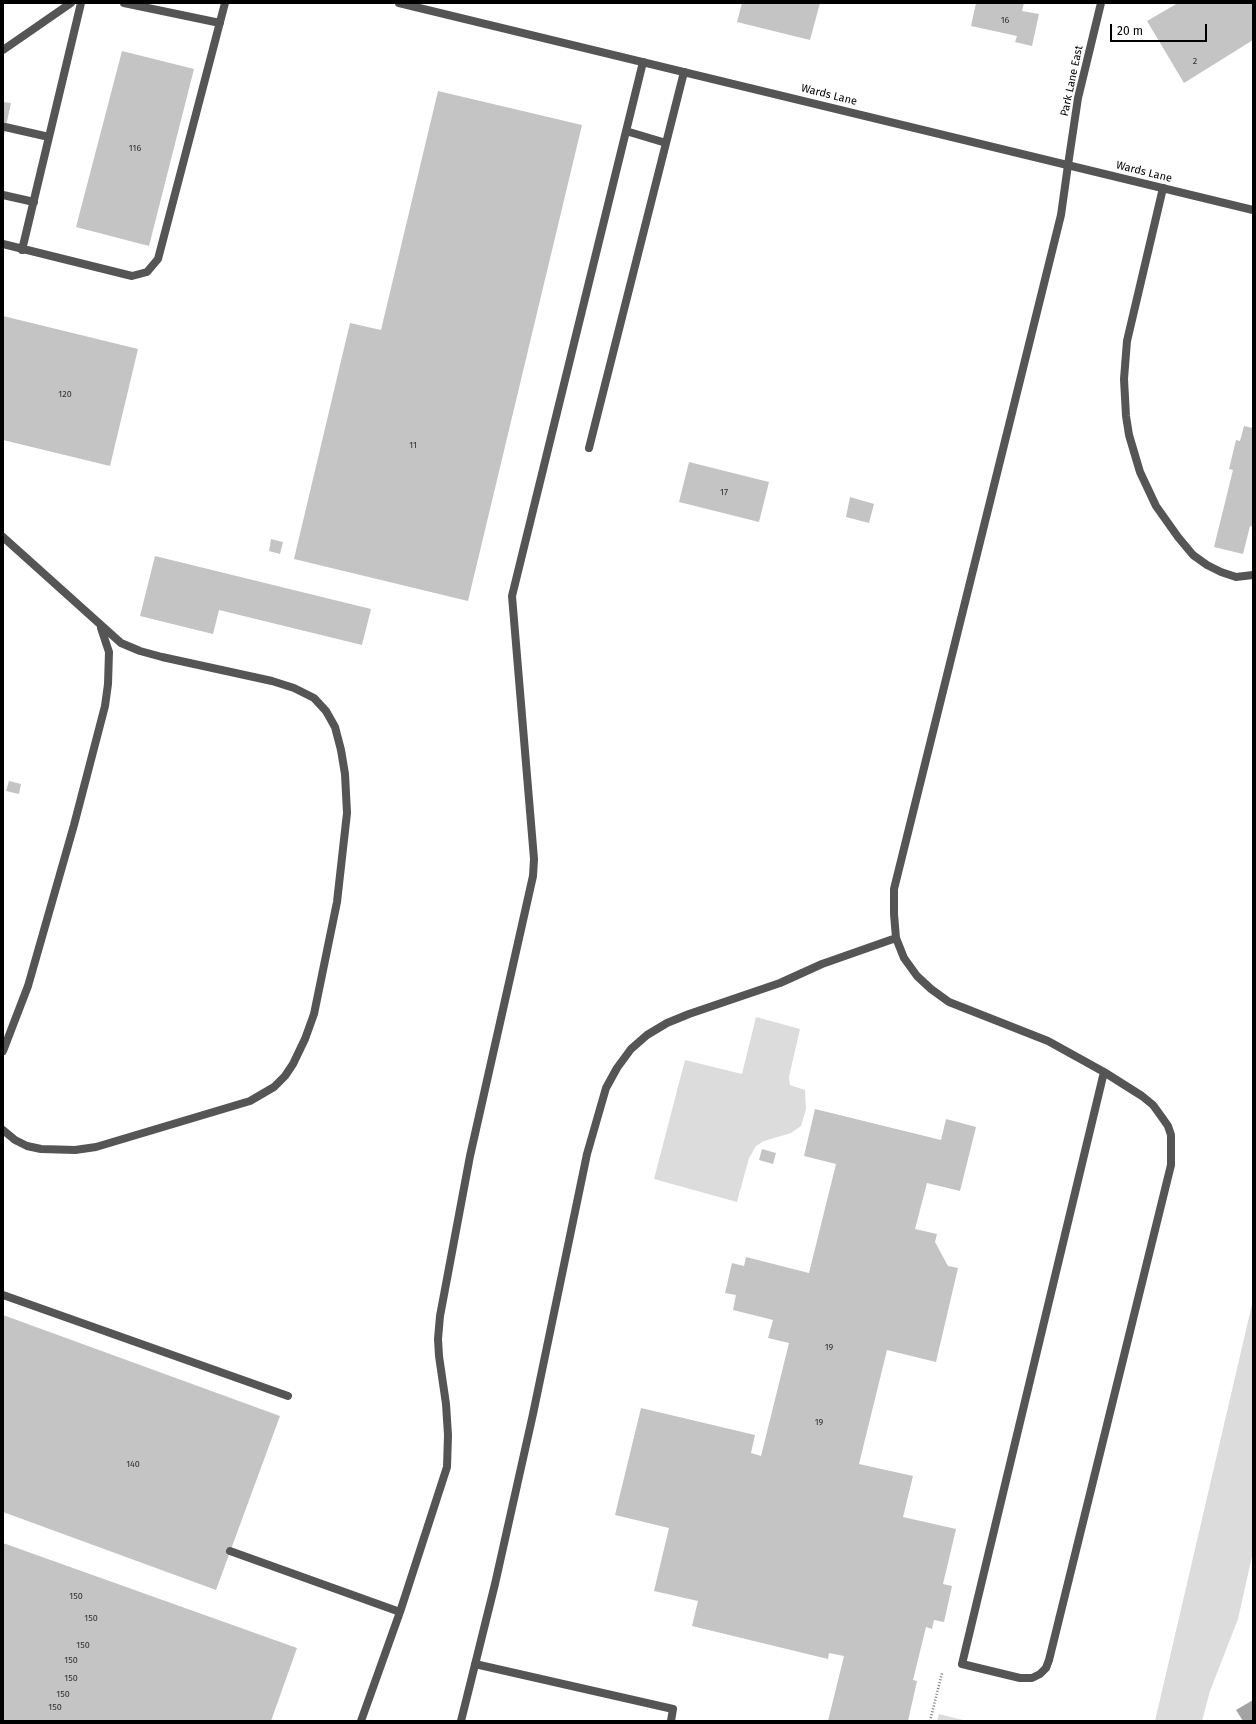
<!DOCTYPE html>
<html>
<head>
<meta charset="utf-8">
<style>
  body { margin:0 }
  #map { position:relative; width:1256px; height:1724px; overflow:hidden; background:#fff; font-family:"Fira Sans",sans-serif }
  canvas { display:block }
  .frame { position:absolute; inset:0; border:4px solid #000; pointer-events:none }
  .scale { position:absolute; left:1110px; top:24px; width:97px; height:18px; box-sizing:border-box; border:2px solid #000; border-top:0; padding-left:5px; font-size:12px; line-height:14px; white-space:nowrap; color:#000; -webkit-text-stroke:3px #fff; paint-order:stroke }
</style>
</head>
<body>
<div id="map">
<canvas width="1256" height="1724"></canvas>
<div class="frame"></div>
<div class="scale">20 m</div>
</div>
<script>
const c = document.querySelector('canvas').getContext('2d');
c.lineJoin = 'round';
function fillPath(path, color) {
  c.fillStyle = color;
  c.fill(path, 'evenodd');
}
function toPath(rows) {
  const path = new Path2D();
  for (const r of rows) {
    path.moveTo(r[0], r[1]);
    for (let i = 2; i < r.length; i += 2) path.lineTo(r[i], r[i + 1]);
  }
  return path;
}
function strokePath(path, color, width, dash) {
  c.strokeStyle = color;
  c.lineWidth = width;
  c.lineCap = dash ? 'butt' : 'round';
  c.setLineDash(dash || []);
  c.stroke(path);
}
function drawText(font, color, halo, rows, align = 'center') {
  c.font = font + ' "Fira Sans",sans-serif';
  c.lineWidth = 3;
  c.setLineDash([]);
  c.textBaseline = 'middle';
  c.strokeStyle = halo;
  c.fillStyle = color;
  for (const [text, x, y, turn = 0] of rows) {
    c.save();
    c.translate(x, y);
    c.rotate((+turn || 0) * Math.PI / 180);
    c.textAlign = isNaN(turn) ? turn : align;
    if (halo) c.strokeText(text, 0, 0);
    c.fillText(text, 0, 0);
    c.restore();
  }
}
fillPath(toPath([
  [756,1017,800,1029,789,1077,790,1085,805,1090,806,1109,801,1126,791,1133,764,1141,756,1146,749,1158,737,1202,654,1179,685,1060,742,1074],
  [1253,1300,1253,1552,1238,1619,1210,1691,1202,1721,1155,1721],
  [939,1714,967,1721,937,1721]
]), '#dcdcdc');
fillPath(toPath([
  [1253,1700,1253,1721,1243,1721,1236,1710]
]), '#a3a3a3');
fillPath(toPath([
  [742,3,820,3,810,40,737,22],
  [976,3,1024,3,1022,11,1039,14,1032,46,1015,42,1017,36,971,26],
  [1178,3,1253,3,1253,40,1184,83,1147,21],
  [122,51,194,69,149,246,76,227],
  [438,91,582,125,468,601,294,559,350,323,381,330],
  [3,102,11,103,4,135,3,135],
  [3,316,138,349,110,466,3,440],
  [1244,426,1253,428,1253,527,1250,526,1243,554,1214,547,1233,470,1229,469,1236,440,1240,441],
  [689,462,769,482,759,522,679,502],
  [850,497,874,504,869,523,846,517],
  [271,539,283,542,280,554,269,551],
  [155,556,371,609,362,645,219,610,213,634,140,616],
  [9,781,21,784,19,794,6,791],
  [815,1109,941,1140,946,1119,976,1127,960,1191,927,1183,915,1229,937,1234,935,1242,948,1266,958,1268,936,1362,887,1350,859,1464,913,1476,903,1517,956,1529,943,1584,952,1586,944,1622,934,1620,932,1629,926,1627,913,1680,917,1681,908,1721,828,1721,844,1656,829,1653,828,1659,692,1626,698,1601,654,1591,669,1528,615,1515,641,1408,755,1435,751,1453,761,1456,789,1343,768,1338,773,1320,733,1310,736,1295,725,1293,732,1263,744,1266,746,1257,809,1273,836,1164,804,1156],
  [762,1149,776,1153,773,1164,759,1160],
  [3,1315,280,1416,216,1590,3,1512],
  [3,1543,297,1648,271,1721,3,1721]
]), '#c4c4c4');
strokePath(toPath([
  [930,1721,942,1673]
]), '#777', 2.5, [1, 2]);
strokePath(toPath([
  [124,3,220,23],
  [3,50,71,3],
  [5,127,49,137],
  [626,131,666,143],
  [1068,165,1061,215,894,889,894,914,896,938,904,958,917,976,931,989,949,1002,1048,1041,1104,1072,962,1664,1020,1678,1032,1678,1040,1674,1046,1668,1049,1660,1171,1165,1171,1135,1168,1126,1161,1116,1153,1105,1142,1096,1104,1072],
  [1163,188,1127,341,1124,379,1126,416,1129,435,1140,472,1156,506,1178,537,1193,555,1207,565,1221,572,1236,577,1253,575],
  [3,195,34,202],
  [3,244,132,276,147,272,158,259,225,3],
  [22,250,81,3],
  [589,448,684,72],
  [3,537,121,643,140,651,162,657,272,681,294,688,314,698,326,711,335,727,341,750,345,774,347,813,337,902,314,1014,305,1039,293,1064,285,1076,274,1087,250,1101,96,1147,75,1150,41,1149,27,1146,15,1140,3,1130],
  [3,1051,28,986,74,825,105,706,108,684,109,652,101,628],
  [3,1295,288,1396],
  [230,1551,400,1612,361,1721],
  [400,1612,447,1467,448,1435,446,1404,439,1356,438,1339,440,1316,470,1156,533,876,534,859,512,596,643,62],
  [475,1664,673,1709,671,1721],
  [461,1721,495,1584,533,1414,587,1154,606,1088,617,1068,631,1049,647,1035,667,1023,689,1014,780,983,822,964,896,938]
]), '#555', 8);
strokePath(toPath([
  [1068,165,1078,98,1101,3]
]), '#555', 8);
strokePath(toPath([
  [399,3,1253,210]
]), '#555', 8);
drawText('9px', '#313131', null, [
  ["16",1005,20],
  ["2",1195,61],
  ["116",135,148],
  ["120",65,394],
  ["11",413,445],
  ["17",724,492],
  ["19",829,1347],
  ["19",819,1422],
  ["140",133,1464],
  ["150",76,1596],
  ["150",91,1618],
  ["150",83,1645],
  ["150",71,1660],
  ["150",71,1678],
  ["150",63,1694],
  ["150",55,1707]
]);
drawText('11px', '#000', '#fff', [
  ["Park Lane East",1072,81,-78],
  ["Wards Lane",829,95,14],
  ["Wards Lane",1144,172,14]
]);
</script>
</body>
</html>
